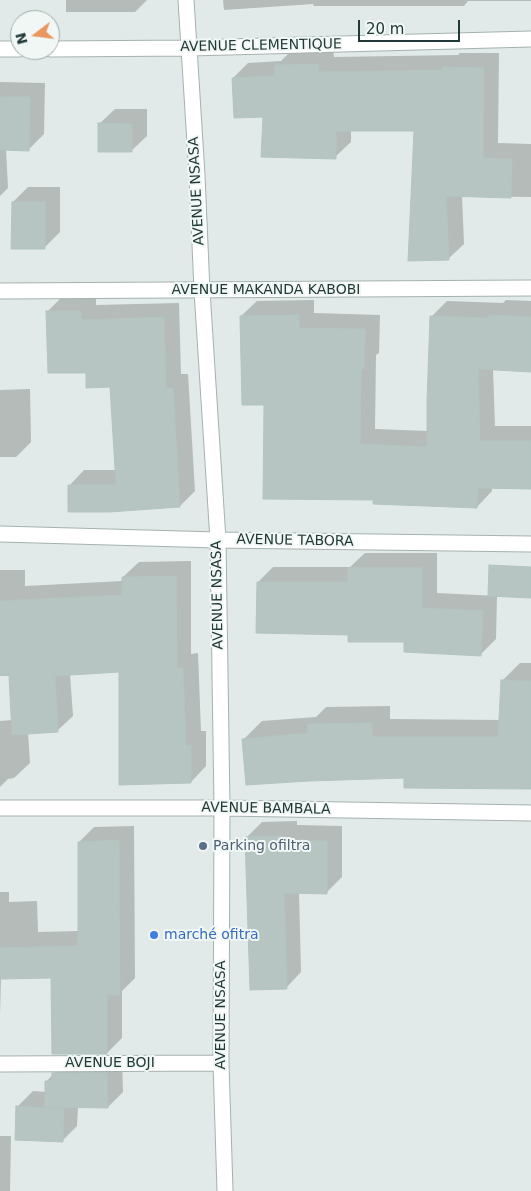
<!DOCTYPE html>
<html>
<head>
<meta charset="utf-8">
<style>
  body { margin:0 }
  #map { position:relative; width:531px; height:1191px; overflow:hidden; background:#e1eae8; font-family:"DejaVu Sans",sans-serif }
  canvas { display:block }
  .north { position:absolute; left:10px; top:10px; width:50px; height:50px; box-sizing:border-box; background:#f1f7f5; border:1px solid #9eaba9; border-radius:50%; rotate:255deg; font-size:14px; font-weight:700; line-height:20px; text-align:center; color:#223a37 }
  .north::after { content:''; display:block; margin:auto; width:18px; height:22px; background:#ea975f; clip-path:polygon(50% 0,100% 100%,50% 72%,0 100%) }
  .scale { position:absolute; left:358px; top:20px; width:102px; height:22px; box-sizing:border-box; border:2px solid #223a37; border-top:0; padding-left:6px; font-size:15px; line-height:18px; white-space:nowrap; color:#223a37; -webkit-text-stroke:4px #f1f7f5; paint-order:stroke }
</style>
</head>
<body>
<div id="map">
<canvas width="531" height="1191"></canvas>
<div class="north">N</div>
<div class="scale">20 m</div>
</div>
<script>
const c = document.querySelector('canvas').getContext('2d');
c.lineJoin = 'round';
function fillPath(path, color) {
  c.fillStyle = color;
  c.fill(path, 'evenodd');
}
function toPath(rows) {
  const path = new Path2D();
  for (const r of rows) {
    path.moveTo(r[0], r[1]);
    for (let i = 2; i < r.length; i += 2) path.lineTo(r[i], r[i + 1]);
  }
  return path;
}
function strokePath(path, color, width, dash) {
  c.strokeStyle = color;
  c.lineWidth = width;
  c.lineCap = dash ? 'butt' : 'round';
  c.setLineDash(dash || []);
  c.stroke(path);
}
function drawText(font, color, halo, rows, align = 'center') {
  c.font = font + ' "DejaVu Sans",sans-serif';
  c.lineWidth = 4;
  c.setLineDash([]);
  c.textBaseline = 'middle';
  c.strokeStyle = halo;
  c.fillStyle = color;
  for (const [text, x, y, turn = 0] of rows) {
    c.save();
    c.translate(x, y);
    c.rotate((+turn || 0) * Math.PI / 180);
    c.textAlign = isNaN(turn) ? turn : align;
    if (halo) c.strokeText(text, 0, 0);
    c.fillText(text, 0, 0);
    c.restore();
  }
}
fillPath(toPath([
  [66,0,147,0,135,12,66,12],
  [223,0,531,0,531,1,468,1,464,6,314,6,313,4,224,10],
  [333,49,334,57,458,55,460,53,499,53,498,143,531,144,531,197,462,196,464,244,448,259,415,130,351,130,351,142,335,157,264,115,233,78,248,63,281,61,291,51],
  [0,82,45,83,44,134,29,149,6,149,8,188,0,196],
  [115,109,147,109,147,136,131,151,99,124],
  [28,187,60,187,60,232,44,248,13,202],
  [63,296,96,296,96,305,179,303,181,374,188,374,195,491,180,506,69,486,84,470,116,470,111,386,87,372,47,312],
  [314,300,314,313,380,315,379,353,376,355,375,429,428,431,431,317,447,301,503,303,506,300,531,301,531,371,493,369,495,426,531,426,531,487,492,487,492,491,477,507,374,498,265,403,241,316,257,301],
  [30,389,31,442,16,457,0,457,0,390],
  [365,553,437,553,437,593,497,596,496,639,480,655,406,640,349,633,258,582,273,567,350,567],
  [191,561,191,654,198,653,201,731,206,731,206,766,191,782,120,671,70,674,73,716,57,731,28,733,30,763,14,778,8,779,0,787,0,721,13,720,10,676,0,676,0,570,25,570,25,586,123,581,123,577,139,562],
  [520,663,531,663,531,788,406,777,244,739,262,721,316,717,326,707,390,706,390,719,500,720,502,681],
  [297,821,297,825,342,826,342,877,326,893,299,892,301,972,286,988,247,837,262,822],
  [134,826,135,978,122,991,122,1038,107,1053,52,977,1,978,0,1016,0,892,9,892,9,902,37,901,38,932,79,931,79,842,94,827],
  [68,1058,122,1058,123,1092,108,1107,78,1107,77,1126,62,1141,18,1106,33,1091,46,1092,46,1082],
  [0,1136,11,1136,10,1191,0,1191]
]), '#0003');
const building = toPath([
  [318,64,319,72,443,70,443,67,484,68,483,158,512,159,511,198,446,196,449,260,408,261,414,131,336,131,336,159,261,157,263,117,234,118,232,78,275,76,275,65,318,64],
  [0,97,30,97,29,151,0,150,0,97],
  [98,123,132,124,132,152,98,152,98,123],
  [12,202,45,202,45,249,11,249,12,202],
  [46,311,81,311,81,320,164,317,166,389,173,388,180,507,109,512,68,512,68,485,116,485,110,387,86,388,86,373,48,373,46,311],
  [299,315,299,328,365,329,364,369,361,369,360,444,427,447,427,401,430,316,489,318,489,315,531,317,531,372,478,369,480,441,531,441,531,489,478,488,477,508,373,504,373,500,263,499,264,405,242,405,240,316,299,315],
  [489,565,531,567,531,598,488,596,489,565],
  [348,568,422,568,422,608,483,611,481,656,404,652,404,642,348,642,348,635,256,633,257,582,348,582,348,568],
  [176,576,177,668,183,668,186,746,191,745,191,783,119,785,119,672,55,676,58,732,12,735,9,675,0,675,0,601,122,595,122,577,176,576],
  [501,680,531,681,531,789,404,788,404,778,309,781,246,785,242,739,308,733,307,724,372,723,373,737,498,737,501,680],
  [282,836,282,840,327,841,327,894,284,893,287,989,250,990,245,837,282,836],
  [119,840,120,995,107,995,107,1054,52,1054,51,978,0,979,0,948,78,946,78,842,119,840],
  [52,1073,107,1073,108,1108,45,1107,45,1081,52,1081,52,1073],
  [16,1106,64,1109,63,1142,15,1140,16,1106]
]);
fillPath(building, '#b6c5c1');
strokePath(building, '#b3c4c0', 1);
const minor = toPath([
  [186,0,197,175,202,291,218,540,222,808,221,1063,225,1191],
  [0,49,20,49],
  [50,49,190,48,531,39],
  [0,291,531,288],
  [0,534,218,540,531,544],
  [0,808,222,808,531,813],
  [0,1064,221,1063]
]);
strokePath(minor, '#a4b2af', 17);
strokePath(minor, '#fff', 15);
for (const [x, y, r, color] of [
  [203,846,5,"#5c6f8a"],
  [154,935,5,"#3f7fe0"]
]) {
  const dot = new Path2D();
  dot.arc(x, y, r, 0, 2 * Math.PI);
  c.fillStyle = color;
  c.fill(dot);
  strokePath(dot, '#f1f7f5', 2);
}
drawText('14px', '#223a37', '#f1f7f5', [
  ["AVENUE CLEMENTIQUE",261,46,-1],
  ["AVENUE NSASA",197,191,-93],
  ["AVENUE MAKANDA KABOBI",266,290],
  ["AVENUE TABORA",295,541,1],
  ["AVENUE NSASA",218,595,-91],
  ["AVENUE BAMBALA",266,809,1],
  ["AVENUE NSASA",221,1015,-90],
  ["AVENUE BOJI",110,1063]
]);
drawText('14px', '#4e5e75', '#f1f7f5', [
  ["Parking ofiltra",213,846]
], 'left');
drawText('14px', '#366cbe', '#f1f7f5', [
  ["marché ofitra",164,935]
], 'left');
</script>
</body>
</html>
